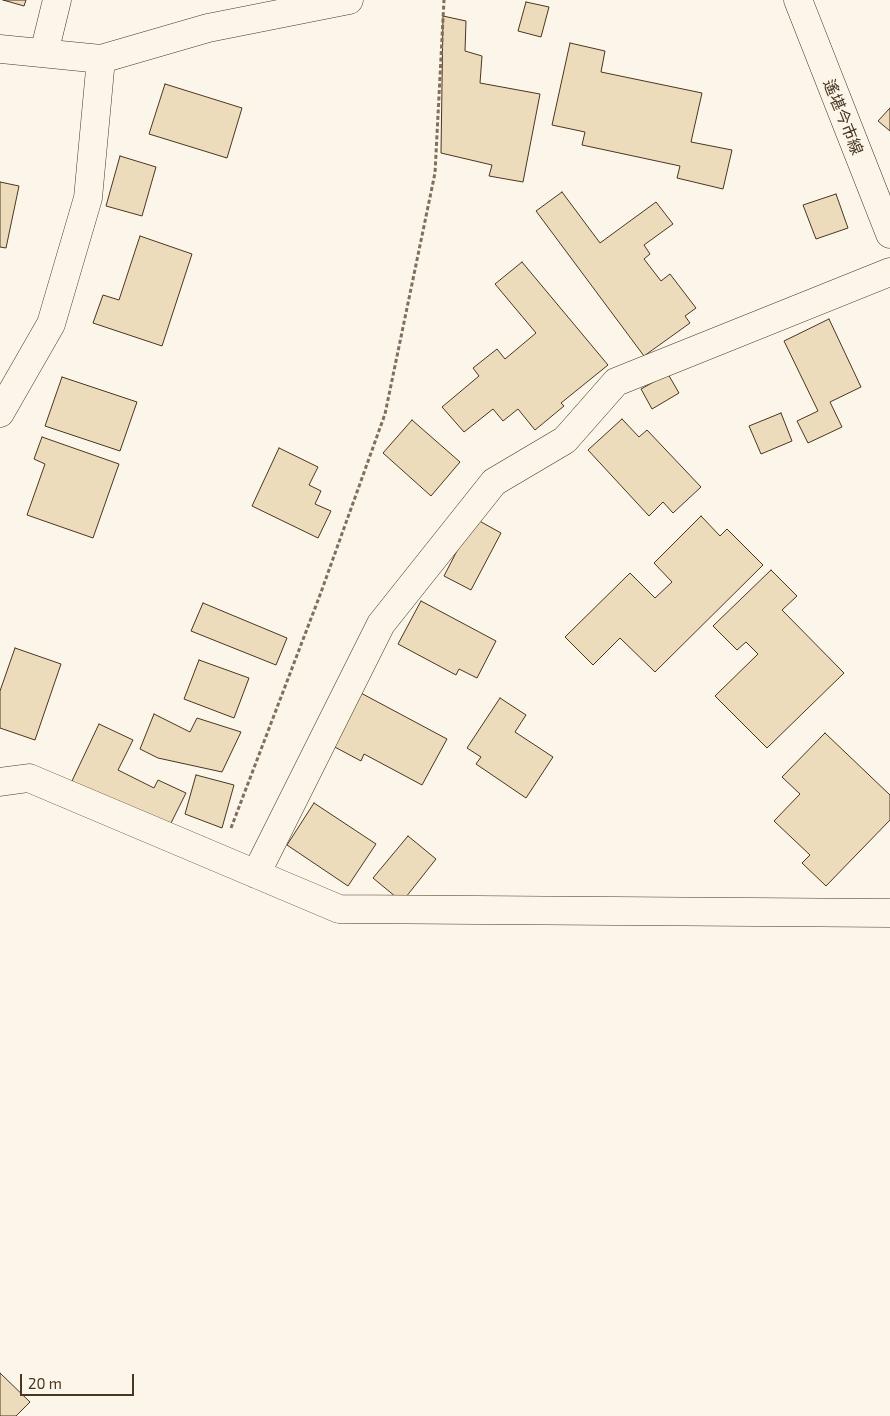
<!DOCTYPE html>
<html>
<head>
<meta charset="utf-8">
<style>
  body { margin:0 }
  #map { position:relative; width:890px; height:1416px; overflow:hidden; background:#fbf6e9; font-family:"Exo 2",sans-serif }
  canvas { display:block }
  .scale { position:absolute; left:20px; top:1374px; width:114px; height:22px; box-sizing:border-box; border:2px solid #4a3520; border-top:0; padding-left:6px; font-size:15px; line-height:18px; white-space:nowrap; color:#4a3520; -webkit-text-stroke:4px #fbf6e9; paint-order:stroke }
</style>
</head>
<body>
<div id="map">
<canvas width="890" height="1416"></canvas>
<div class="scale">20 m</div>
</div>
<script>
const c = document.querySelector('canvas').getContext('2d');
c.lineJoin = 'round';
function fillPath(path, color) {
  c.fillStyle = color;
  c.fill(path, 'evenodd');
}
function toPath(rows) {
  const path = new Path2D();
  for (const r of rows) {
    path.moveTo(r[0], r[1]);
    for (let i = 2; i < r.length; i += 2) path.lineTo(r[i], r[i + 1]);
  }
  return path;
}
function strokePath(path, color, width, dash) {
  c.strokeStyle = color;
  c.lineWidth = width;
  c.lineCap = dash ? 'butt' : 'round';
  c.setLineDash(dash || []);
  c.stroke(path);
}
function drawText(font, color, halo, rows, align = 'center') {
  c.font = font + ' "Exo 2","Noto Sans JP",sans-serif';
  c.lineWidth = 4;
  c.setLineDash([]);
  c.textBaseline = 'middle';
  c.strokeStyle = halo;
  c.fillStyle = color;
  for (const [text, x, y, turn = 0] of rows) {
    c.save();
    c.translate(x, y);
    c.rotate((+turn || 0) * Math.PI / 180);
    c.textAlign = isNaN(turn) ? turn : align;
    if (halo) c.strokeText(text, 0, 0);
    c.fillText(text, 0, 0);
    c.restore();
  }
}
const building = toPath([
  [3,0,26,0,24,6,3,0],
  [526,2,549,7,541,37,518,31,526,2],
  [443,16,466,21,465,51,482,56,480,83,540,94,523,182,489,176,492,165,441,153,443,16],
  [570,43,605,51,601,72,702,93,691,142,732,150,723,189,677,178,680,166,582,145,585,132,552,125,570,43],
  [165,84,242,108,227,158,149,134,165,84],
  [890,108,890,131,878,121,890,108],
  [120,156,156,167,142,216,106,206,120,156],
  [0,182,19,186,6,248,0,247,0,182],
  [562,192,600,243,656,202,673,224,644,245,650,254,644,259,661,281,670,274,696,308,685,316,690,323,644,356,536,211,562,192],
  [836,194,848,228,816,239,803,205,836,194],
  [140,236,192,254,162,346,93,323,103,295,119,300,140,236],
  [522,262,608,365,561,403,564,406,535,430,518,409,503,421,493,409,464,432,442,407,479,376,473,368,497,349,505,359,536,333,495,284,522,262],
  [829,319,861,387,830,402,842,427,808,443,797,421,818,411,784,341,829,319],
  [668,374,679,393,652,409,641,389,668,374],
  [62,377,137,402,120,451,45,426,62,377],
  [781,413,792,441,761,454,749,426,781,413],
  [622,419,639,437,647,430,701,487,673,513,663,502,649,516,588,450,622,419],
  [412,420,460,462,431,496,383,453,412,420],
  [42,437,119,464,93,538,27,515,45,464,34,459,42,437],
  [279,448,318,467,309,485,321,491,315,504,331,511,318,538,252,506,279,448],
  [701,516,720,536,727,529,763,565,655,672,620,638,593,665,565,637,630,573,655,598,672,582,654,563,701,516],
  [474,518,501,533,471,590,444,576,474,518],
  [771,570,797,596,782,610,844,673,767,748,715,696,758,654,746,642,737,650,713,626,771,570],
  [421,601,496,641,477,678,459,669,456,675,398,644,421,601],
  [203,603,287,638,276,665,191,631,203,603],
  [15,648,61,664,35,740,0,728,0,691,15,648],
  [199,660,249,678,234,718,184,699,199,660],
  [359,692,447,739,422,785,364,754,361,761,331,745,359,692],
  [500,698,526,715,515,732,553,757,526,798,476,764,481,757,467,748,500,698],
  [154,714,190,732,197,718,241,732,222,772,158,758,140,749,154,714],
  [99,724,133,740,118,770,154,788,158,780,186,793,168,829,71,783,99,724],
  [825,733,890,795,890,820,826,886,802,863,810,855,774,821,800,794,782,777,825,733],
  [196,775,234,785,222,828,185,814,196,775],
  [314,803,376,844,348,886,287,845,314,803],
  [408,836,436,859,402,902,373,878,408,836],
  [0,1373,30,1402,16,1416,0,1416,0,1373]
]);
fillPath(building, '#ecdcbc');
strokePath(building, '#4a3520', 1);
const street = toPath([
  [0,49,101,59,208,28,349,0],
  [44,53,57,0],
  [0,413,51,324,88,198,101,59],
  [0,782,29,778,339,909,890,913],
  [256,874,381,624,494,482,565,440,616,382,890,272]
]);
const secondary = toPath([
  [798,0,890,234]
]);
strokePath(street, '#4a3520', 29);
strokePath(secondary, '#4a3520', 29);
strokePath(toPath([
  [231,828,320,595,385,414,435,173,444,0]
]), '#7f6f5c', 3, [4, 2.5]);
strokePath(street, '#fbf6e9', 28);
strokePath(secondary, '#fbf6e9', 28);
drawText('16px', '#4a3520', '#fbf6e9', [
  ["遙堪今市線",843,117,68]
]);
</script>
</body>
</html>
